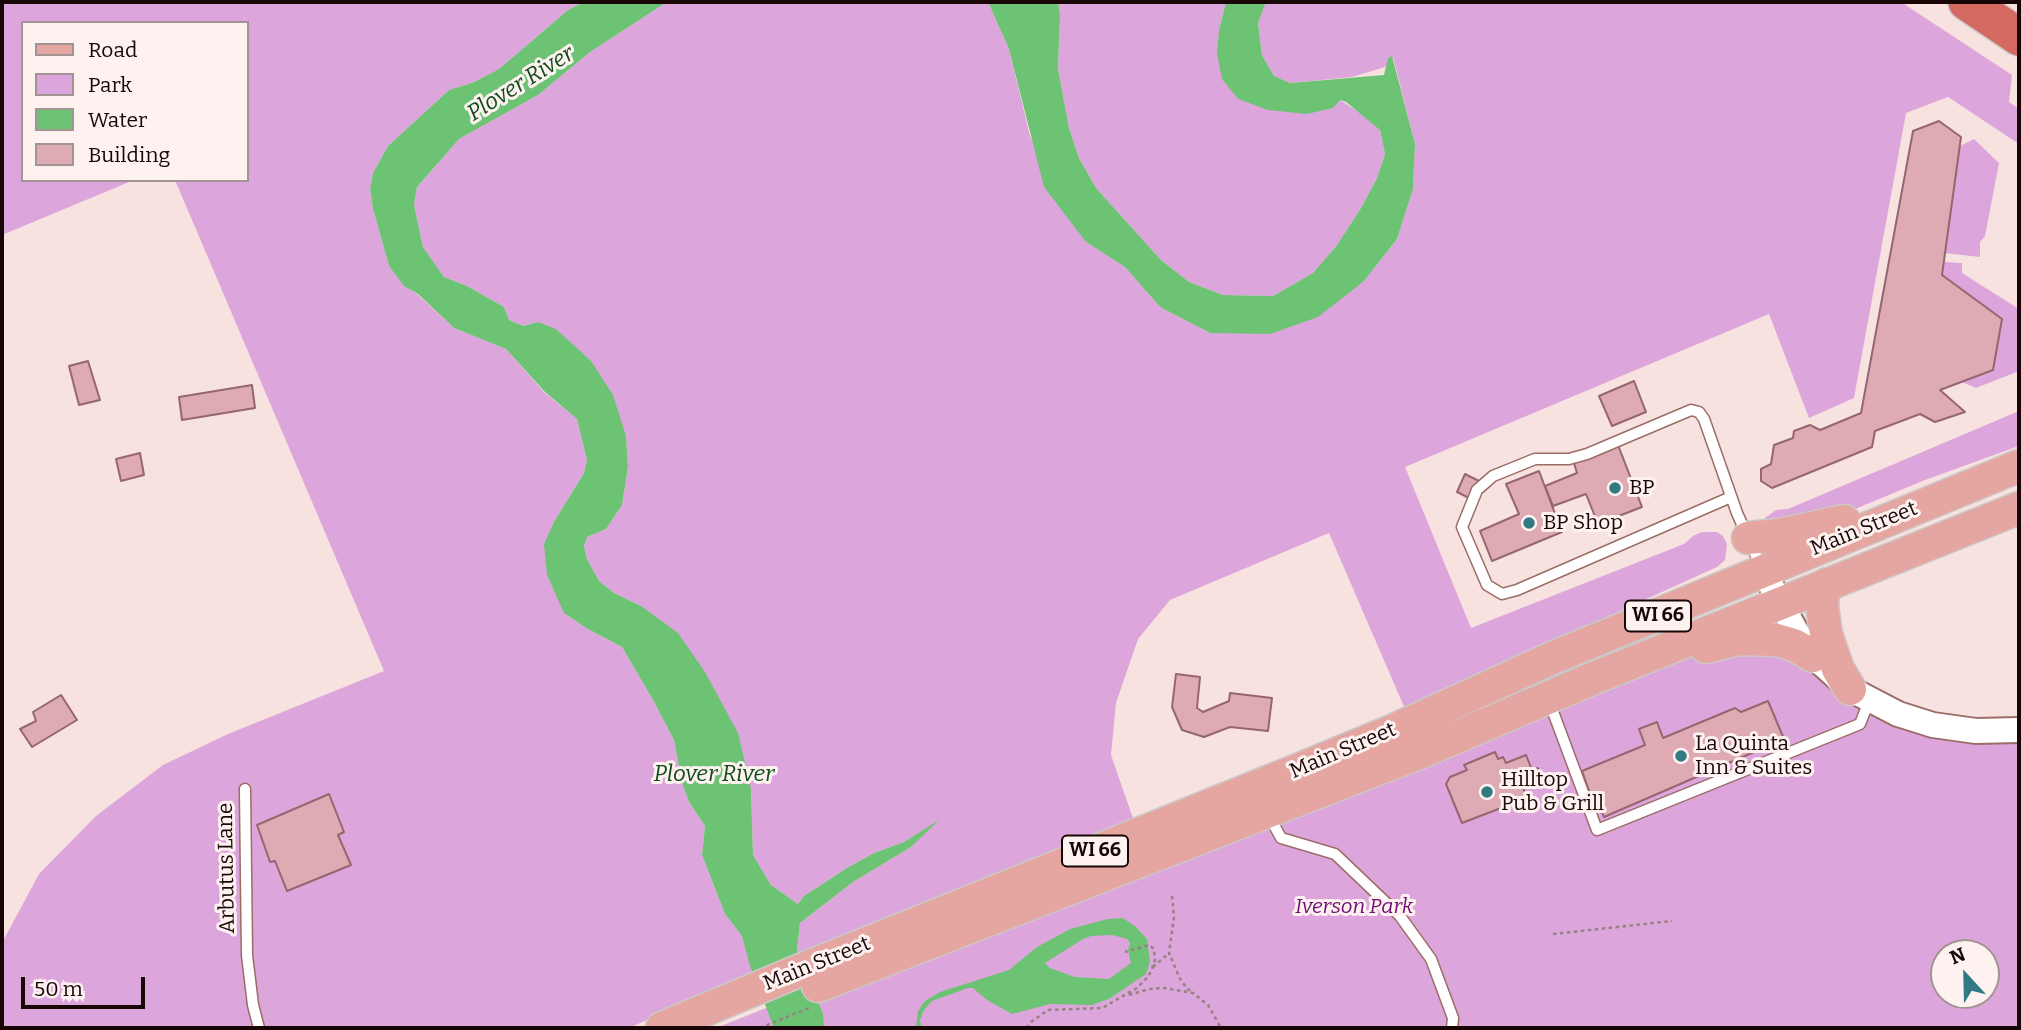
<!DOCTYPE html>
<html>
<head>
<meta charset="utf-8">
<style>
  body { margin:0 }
  #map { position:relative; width:2021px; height:1030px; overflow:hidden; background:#f8e2df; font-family:Bitter,serif }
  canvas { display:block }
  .frame { position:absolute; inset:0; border:4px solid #170605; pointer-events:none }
  .legend { position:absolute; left:21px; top:21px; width:228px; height:161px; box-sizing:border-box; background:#fdf2f0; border:2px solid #a19492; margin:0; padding:9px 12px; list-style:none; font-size:21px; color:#170605 }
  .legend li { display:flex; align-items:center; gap:14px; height:35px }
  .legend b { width:35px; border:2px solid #a19492 }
  .north { position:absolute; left:1930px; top:939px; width:70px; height:70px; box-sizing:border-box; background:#fdf2f0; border:2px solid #a19492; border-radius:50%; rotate:338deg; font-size:19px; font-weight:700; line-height:28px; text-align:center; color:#170605 }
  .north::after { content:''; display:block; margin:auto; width:24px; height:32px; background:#327a83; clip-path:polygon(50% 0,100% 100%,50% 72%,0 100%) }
  .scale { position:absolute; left:21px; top:977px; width:124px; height:32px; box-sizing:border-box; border:4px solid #170605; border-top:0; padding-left:9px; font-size:21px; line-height:24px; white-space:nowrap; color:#170605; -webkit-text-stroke:5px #fdf2f0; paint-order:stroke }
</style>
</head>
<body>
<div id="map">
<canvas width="2021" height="1030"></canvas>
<div class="frame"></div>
<ul class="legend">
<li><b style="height:9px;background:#e5a5a0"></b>Road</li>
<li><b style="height:19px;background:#dca6dc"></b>Park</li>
<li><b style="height:19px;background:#6cc374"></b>Water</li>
<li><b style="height:19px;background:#deaab3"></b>Building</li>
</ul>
<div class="north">N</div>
<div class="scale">50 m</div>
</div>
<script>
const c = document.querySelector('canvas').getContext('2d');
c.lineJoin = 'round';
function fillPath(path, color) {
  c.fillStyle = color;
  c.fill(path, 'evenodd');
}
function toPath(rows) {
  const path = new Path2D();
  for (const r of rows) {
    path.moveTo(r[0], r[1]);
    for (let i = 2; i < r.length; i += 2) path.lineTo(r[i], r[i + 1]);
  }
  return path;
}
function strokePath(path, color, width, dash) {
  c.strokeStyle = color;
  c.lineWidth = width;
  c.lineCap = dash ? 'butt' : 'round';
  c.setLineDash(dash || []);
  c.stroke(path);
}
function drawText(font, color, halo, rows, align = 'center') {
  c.font = font + ' Bitter,serif';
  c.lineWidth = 6;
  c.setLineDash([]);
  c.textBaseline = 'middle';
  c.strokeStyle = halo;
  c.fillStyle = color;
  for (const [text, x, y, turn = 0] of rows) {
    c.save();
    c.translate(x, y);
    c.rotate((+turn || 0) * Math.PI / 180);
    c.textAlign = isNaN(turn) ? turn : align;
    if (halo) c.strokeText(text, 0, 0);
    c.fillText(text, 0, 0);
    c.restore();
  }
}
fillPath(toPath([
  [2,2,584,2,568,10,499,69,472,83,449,90,388,146,373,173,370,189,373,209,389,266,404,285,417,294,454,328,506,349,544,392,577,419,587,460,584,473,555,520,546,541,564,613,586,628,622,647,653,700,674,740,682,783,689,802,705,826,702,855,725,914,742,936,754,976,628,1028,2,1028,3,941,39,874,96,816,163,765,228,734,384,671,175,180,247,180,247,23,23,23,23,180,134,180,2,235],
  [667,2,988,2,1009,49,1030,136,1086,242,1125,267,1160,307,1210,333,1364,281,1397,239,1413,189,1415,144,1393,57,1385,67,1352,77,1290,83,1274,76,1262,55,1258,23,1266,2,1901,2,2012,75,2009,102,2019,109,2019,144,1948,97,1906,113,1854,398,1809,418,1769,314,1405,467,1471,628,1684,544,1693,536,1702,532,1717,532,1723,536,1727,544,1725,560,1717,567,1405,709,1329,533,1170,600,1138,639,1116,703,1111,755,1134,821,800,958,797,950,800,923,853,882,911,847,935,823,904,842,874,853,847,868,804,896,798,904,771,885,753,855,751,789,641,606,614,593,599,581,587,559,584,546,587,537,606,529,622,505,628,467,626,436,538,322,523,326,509,320,504,307,467,286,444,277,423,247,414,205,417,187,459,139,538,95,590,52],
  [1058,2,1226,2,1219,30,1222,79,1340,100,1369,119,1380,130,1385,154,1377,178,1361,208,1337,245,1313,273,1273,296,1223,295,1189,282,1161,260,1096,188,1079,158,1069,128,1058,69,1060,15],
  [1974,139,1999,163,1985,236,1980,242,1980,257,1945,253,1960,146],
  [1944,262,1962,263,1962,273,2019,309,2019,371,1976,388,1962,382,1993,370,2002,320,1942,275],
  [2019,411,2019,446,1925,480,1802,531,1764,521,1765,518,1776,510,1788,509],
  [1780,603,1869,701,2019,730,2019,1028,716,1028],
  [1944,953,1986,953,1986,995,1944,995]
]), '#dca6dc');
fillPath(toPath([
  [584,2,667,2,590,52,538,95,459,139,417,187,414,205,423,247,444,277,467,286,504,307,509,320,523,326,538,322,556,329,591,361,613,395,626,436,628,467,622,505,606,529,587,537,584,546,587,559,599,581,614,593,641,606,678,633,705,672,738,733,751,789,753,855,771,885,798,904,804,896,847,868,874,853,904,842,939,820,911,847,853,882,800,923,797,950,823,1014,824,1028,774,1028,750,966,742,936,725,914,702,855,705,826,689,802,682,783,674,740,653,700,622,647,586,628,564,613,547,575,544,544,555,520,584,473,587,460,577,419,545,392,506,349,454,328,418,294,404,286,389,266,373,209,370,189,373,173,388,146,449,90,472,83,499,69,568,10],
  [988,2,1058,2,1060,15,1058,69,1069,128,1079,158,1096,188,1161,260,1189,282,1223,295,1273,296,1313,273,1337,245,1361,208,1377,178,1385,154,1380,130,1346,102,1340,100,1333,108,1307,114,1268,110,1238,99,1222,79,1217,54,1219,30,1226,2,1266,2,1258,23,1262,55,1274,76,1290,83,1384,75,1388,58,1392,56,1415,144,1413,189,1397,239,1364,281,1318,317,1270,334,1210,333,1160,307,1125,267,1086,242,1044,187,1009,49],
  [1123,918,1136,927,1147,939,1150,962,1146,974,1109,999,1092,1005,1050,1004,1012,1014,987,1000,973,988,968,988,932,1001,924,1010,920,1020,921,1028,916,1028,918,1011,925,1001,940,992,1009,970,1037,947,1070,929,1108,919],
  [1112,935,1127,939,1130,943,1128,950,1131,963,1109,979,1075,977,1050,968,1045,963,1083,939,1091,936]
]), '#6cc374');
const building = toPath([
  [1939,121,1961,137,1942,275,2002,319,1993,370,1940,390,1965,412,1935,422,1920,414,1875,431,1872,447,1772,488,1761,481,1761,469,1771,464,1774,445,1793,438,1794,431,1810,425,1820,430,1861,413,1913,131,1939,121],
  [88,361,100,400,79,405,69,366,88,361],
  [1634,381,1646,412,1612,426,1599,396,1634,381],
  [252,385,255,408,182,420,179,397,252,385],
  [1618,445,1642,507,1598,524,1586,494,1553,506,1545,486,1577,473,1574,463,1618,445],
  [140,453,144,475,121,481,116,459,140,453],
  [1539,471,1562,532,1492,561,1480,531,1519,514,1506,484,1539,471],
  [1465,474,1483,483,1475,501,1457,492,1465,474],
  [1176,674,1200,677,1197,708,1203,712,1229,701,1230,693,1272,698,1268,731,1230,727,1204,737,1182,730,1172,707,1176,674],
  [61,695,77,720,32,747,20,729,36,721,33,712,61,695],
  [1768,701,1784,739,1604,817,1598,803,1594,805,1582,771,1645,745,1639,729,1657,722,1663,738,1735,708,1741,712,1768,701],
  [1495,752,1498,759,1503,757,1506,763,1526,755,1532,770,1538,768,1542,778,1522,785,1527,798,1462,823,1446,784,1450,777,1467,770,1464,765,1495,752],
  [329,794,344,832,338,835,351,865,287,891,275,861,270,862,257,825,329,794]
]);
fillPath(building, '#deaab3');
strokePath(building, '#96666f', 2);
const service = toPath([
  [1731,497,1517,590,1502,594,1487,585,1462,527,1477,490,1493,476,1535,459,1569,459,1587,454,1691,410,1699,412,1704,419,1737,513,1762,569],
  [1549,701,1597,830,1860,724,1869,701],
  [245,789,247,955,253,1005,259,1028],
  [1269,816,1281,838,1335,854,1400,916,1431,959,1453,1018,1452,1028]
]);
const tertiary = toPath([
  [1763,571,1801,640,1813,656,1850,689,1898,714,1933,725,1976,731,2019,730]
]);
const primary = toPath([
  [1748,538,1779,535,1844,521],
  [1827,584,1823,595,1822,606,1826,634,1838,669,1850,689],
  [1706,647,1739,639,1777,640,1794,645,1813,656],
  [818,986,1424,751,1594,678,2019,508],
  [662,1028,808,967,1295,771,1392,731,1552,658,2019,466]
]);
const motorway = toPath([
  [1967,2,2019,37]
]);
strokePath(service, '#9c6c66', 13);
strokePath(tertiary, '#9c6c66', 28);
strokePath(primary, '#ccc8c8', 35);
strokePath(motorway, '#ccc8c8', 40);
strokePath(toPath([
  [1172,896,1174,917,1169,953,1181,981,1190,991],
  [1553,934,1672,921],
  [1153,967,1169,953],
  [1129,995,1149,989,1164,988,1193,993,1208,1005,1221,1028],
  [760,1028,809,1008],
  [1027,1028,1031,1022,1048,1010,1102,1008,1137,988,1148,977,1152,969,1155,960,1154,949,1149,945,1125,952]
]), '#968280', 2.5, [3.5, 3.5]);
strokePath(service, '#fff', 10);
strokePath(tertiary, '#fff', 24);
strokePath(primary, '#e5a5a0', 32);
strokePath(motorway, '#d46961', 37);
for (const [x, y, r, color] of [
  [1615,488,7,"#327a83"],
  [1529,523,7,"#327a83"],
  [1681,756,7,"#327a83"],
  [1487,792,7,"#327a83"]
]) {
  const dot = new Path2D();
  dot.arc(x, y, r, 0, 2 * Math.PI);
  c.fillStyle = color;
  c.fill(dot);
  strokePath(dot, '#fdf2f0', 2.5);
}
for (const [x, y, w] of [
  [1658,616,66],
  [1095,851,66]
]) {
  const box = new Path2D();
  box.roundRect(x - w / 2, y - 15.5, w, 31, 5);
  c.fillStyle = '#fdf2f0';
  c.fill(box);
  strokePath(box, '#170605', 2);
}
drawText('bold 19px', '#170605', null, [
  ["WI 66",1658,616],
  ["WI 66",1095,851]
]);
drawText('21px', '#170605', '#fdf2f0', [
  ["BP",1629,488],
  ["BP Shop",1543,523],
  ["La Quinta",1695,744],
  ["Inn & Suites",1695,768],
  ["Hilltop",1501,780],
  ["Pub & Grill",1501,804]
], 'left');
drawText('21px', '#170605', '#fdf2f0', [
  ["Main Street",1864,529,-22],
  ["Main Street",1343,751,-23],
  ["Arbutus Lane",227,868,-91],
  ["Main Street",817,964,-22]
]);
drawText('italic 21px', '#700f74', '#fdf2f0', [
  ["Iverson Park",1354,907]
]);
drawText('italic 23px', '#0f4e1b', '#fdf2f0', [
  ["Plover River",521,84,-32],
  ["Plover River",714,775]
]);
</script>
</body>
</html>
